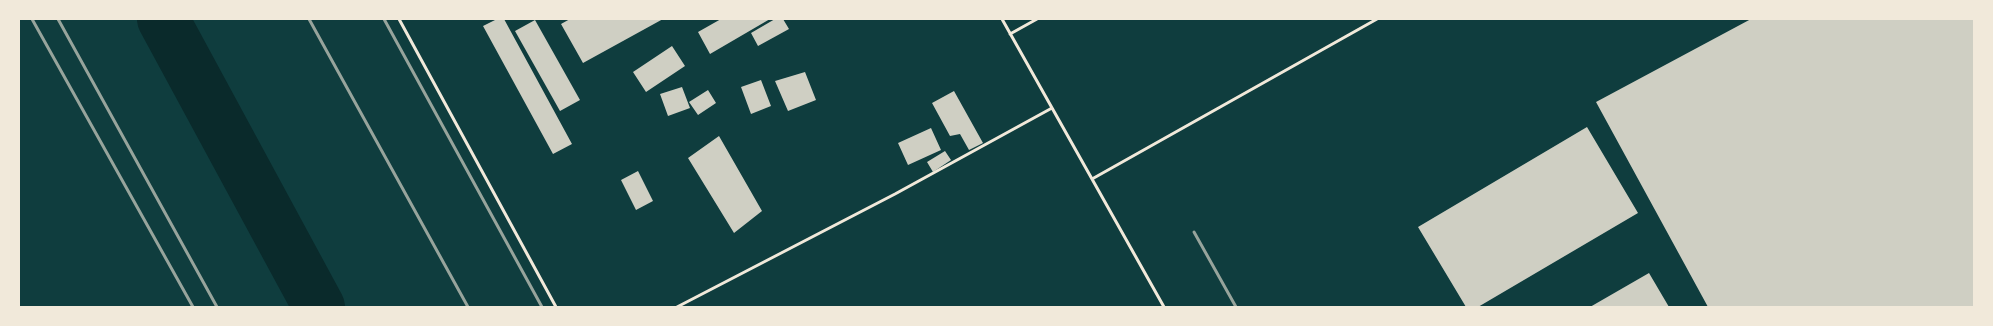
<!DOCTYPE html>
<html>
<head>
<meta charset="utf-8">
<style>
  body { margin:0 }
  #map { position:relative; width:1993px; height:326px; overflow:hidden; background:#0f3d3e; font-family:"Nunito Sans",sans-serif }
  canvas { display:block }
  .frame { position:absolute; inset:0; border:20px solid #f1e9da; pointer-events:none }
</style>
</head>
<body>
<div id="map">
<canvas width="1993" height="326"></canvas>
<div class="frame"></div>
</div>
<script>
const c = document.querySelector('canvas').getContext('2d');
c.lineJoin = 'round';
function toPath(rows) {
  const path = new Path2D();
  for (const r of rows) {
    path.moveTo(r[0], r[1]);
    for (let i = 2; i < r.length; i += 2) path.lineTo(r[i], r[i + 1]);
  }
  return path;
}
function strokePath(path, color, width, dash) {
  c.strokeStyle = color;
  c.lineWidth = width;
  c.lineCap = dash ? 'butt' : 'round';
  c.setLineDash(dash || []);
  c.stroke(path);
}
function fillPath(path, color) {
  c.fillStyle = color;
  c.fill(path, 'evenodd');
}
strokePath(toPath([
  [163,19,319,307]
]), '#0a2a2b', 52);
fillPath(toPath([
  [497,19,504,19,572,144,553,154,483,26],
  [570,19,663,19,583,63,561,24],
  [721,19,770,19,710,54,698,32],
  [775,19,783,19,789,29,758,46,751,33],
  [1751,19,1974,19,1974,307,1708,307,1596,102],
  [535,20,580,100,560,111,515,31],
  [672,46,685,66,646,92,633,72],
  [805,72,816,100,788,111,775,81],
  [761,80,771,106,751,114,741,87],
  [682,87,690,108,668,116,660,94],
  [708,90,716,103,698,115,689,102],
  [954,91,983,143,969,150,960,134,950,136,932,103],
  [1587,127,1638,213,1478,307,1466,307,1418,227],
  [931,128,941,150,908,165,898,143],
  [719,136,762,211,734,233,688,158],
  [945,151,951,160,933,172,927,162],
  [638,171,653,201,636,210,621,180],
  [1649,273,1669,307,1590,307]
]), '#cfcfc3');
strokePath(toPath([
  [399,19,556,307],
  [1002,19,1164,307],
  [1010,34,1037,19],
  [1092,179,1377,19],
  [677,307,895,194,1052,108]
]), '#f1e9da', 3);
strokePath(toPath([
  [32,19,193,307],
  [58,19,217,307],
  [309,19,468,307],
  [384,19,542,307],
  [1194,232,1236,307]
]), '#97a49c', 3);
</script>
</body>
</html>
